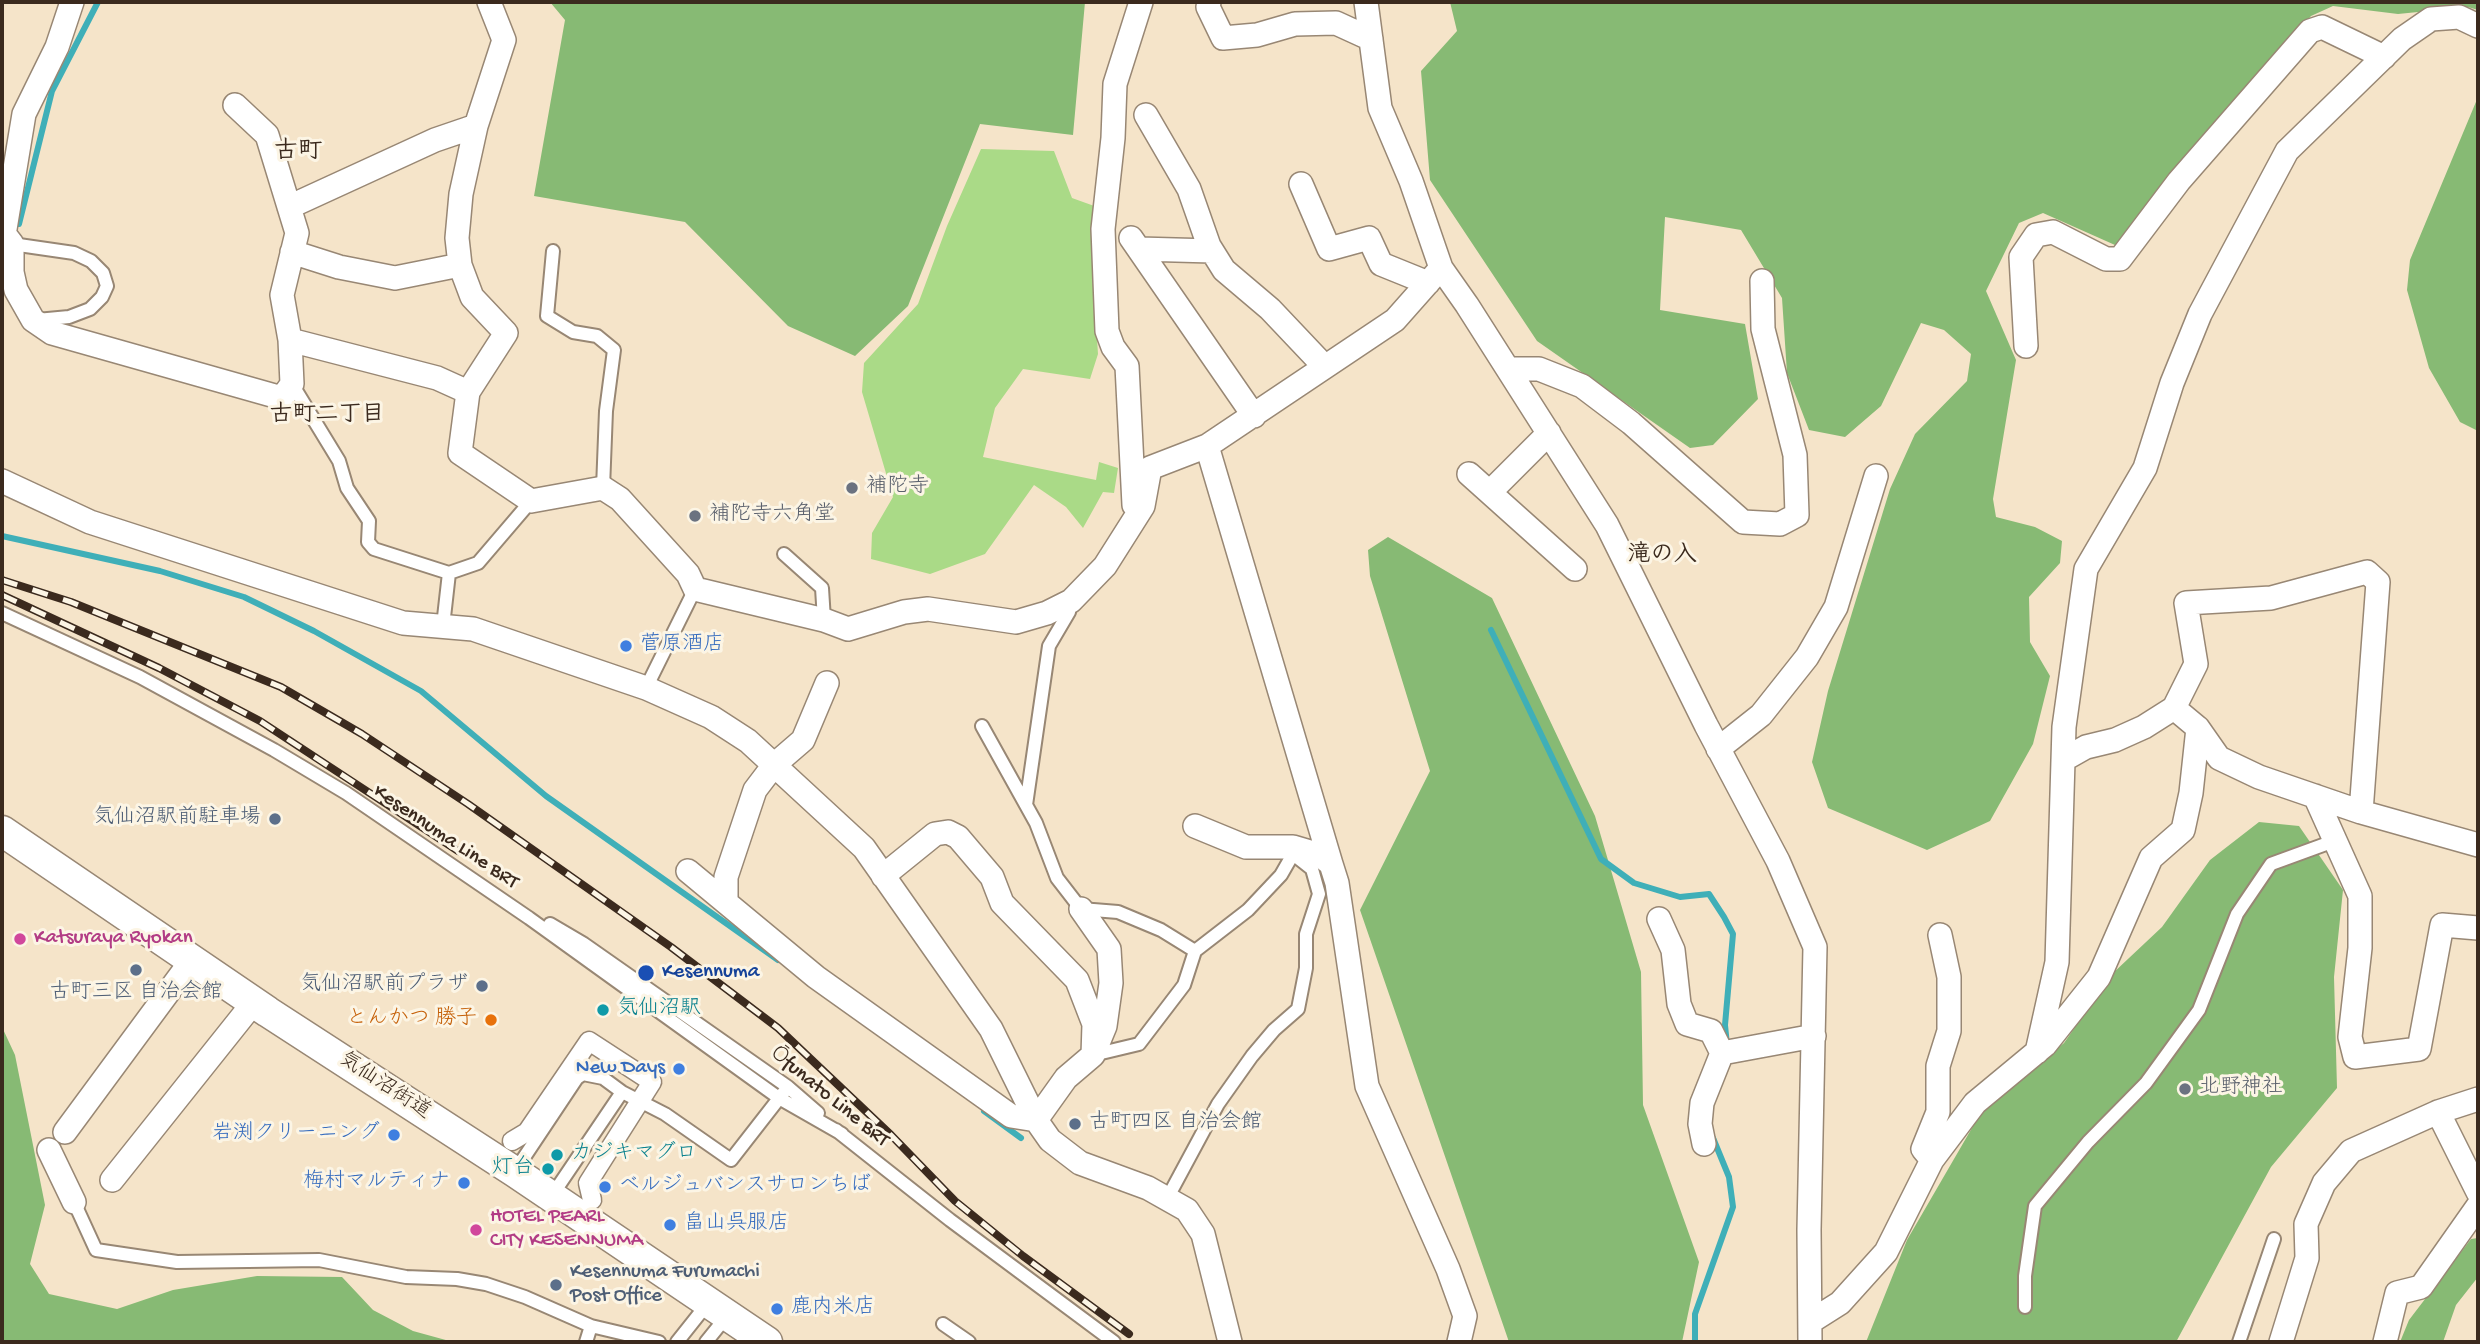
<!DOCTYPE html>
<html>
<head>
<meta charset="utf-8">
<style>
  body { margin:0 }
  #map { position:relative; width:2480px; height:1344px; overflow:hidden; background:#f5e4c9; font-family:"Gochi Hand",sans-serif }
  canvas { display:block }
  .frame { position:absolute; inset:0; border:4px solid #3b2a1e; pointer-events:none }
</style>
</head>
<body>
<div id="map">
<canvas width="2480" height="1344"></canvas>
<div class="frame"></div>
</div>
<script>
const c = document.querySelector('canvas').getContext('2d');
c.lineJoin = 'round';
function fillPath(path, color) {
  c.fillStyle = color;
  c.fill(path, 'evenodd');
}
function toPath(rows) {
  const path = new Path2D();
  for (const r of rows) {
    path.moveTo(r[0], r[1]);
    for (let i = 2; i < r.length; i += 2) path.lineTo(r[i], r[i + 1]);
  }
  return path;
}
function strokePath(path, color, width, dash) {
  c.strokeStyle = color;
  c.lineWidth = width;
  c.lineCap = dash ? 'butt' : 'round';
  c.setLineDash(dash || []);
  c.stroke(path);
}
function drawText(font, color, halo, rows, align = 'center') {
  c.font = font + ' "Gochi Hand","Klee One",sans-serif';
  c.lineWidth = 6;
  c.setLineDash([]);
  c.textBaseline = 'middle';
  c.strokeStyle = halo;
  c.fillStyle = color;
  for (const [text, x, y, turn = 0] of rows) {
    c.save();
    c.translate(x, y);
    c.rotate((+turn || 0) * Math.PI / 180);
    c.textAlign = isNaN(turn) ? turn : align;
    if (halo) c.strokeText(text, 0, 0);
    c.fillText(text, 0, 0);
    c.restore();
  }
}
fillPath(toPath([
  [981,149,1054,151,1072,198,1097,207,1092,265,1098,354,1090,379,1023,369,995,408,983,457,1096,480,1099,462,1118,468,1114,493,1103,492,1083,528,1066,507,1034,485,985,554,930,574,871,559,872,533,893,497,862,392,864,363,918,304,947,226]
]), '#aada87');
fillPath(toPath([
  [550,2,1085,2,1073,135,980,124,908,306,855,356,788,326,685,222,534,196,565,20],
  [1450,2,2478,2,2478,10,2468,7,2398,14,2333,6,2311,16,2115,245,2043,213,2019,223,1986,291,2016,360,1993,499,1996,517,2035,527,2062,541,2060,563,2029,597,2030,642,2050,676,2033,744,1990,821,1927,850,1828,808,1812,762,1828,691,1890,489,1915,434,1967,381,1971,354,1944,330,1921,323,1881,406,1845,437,1809,430,1787,373,1782,298,1741,230,1665,217,1660,310,1745,324,1758,399,1713,445,1690,448,1537,341,1430,180,1421,71,1457,31],
  [2478,97,2478,431,2460,422,2429,368,2407,290,2410,260],
  [1388,537,1492,598,1595,816,1641,972,1643,1105,1699,1262,1682,1342,1509,1342,1360,910,1430,771,1370,576,1368,550],
  [2259,822,2299,826,2343,890,2334,977,2337,1088,2271,1167,2176,1342,1866,1342,1907,1240,1983,1109,2064,1043,2112,974,2162,927,2210,860],
  [2,1027,15,1055,45,1205,30,1264,49,1294,117,1309,173,1290,257,1276,342,1277,373,1310,413,1331,453,1342,2,1342],
  [2478,1238,2478,1277,2456,1305,2443,1342,2400,1342,2409,1320,2471,1239]
]), '#87ba74');
strokePath(toPath([
  [19,224,52,91,98,2],
  [2,536,160,571,244,597,314,631,421,691,546,796,778,960],
  [1491,630,1601,859,1634,883,1680,897,1709,894,1724,917,1733,934,1725,1025,1727,1045],
  [984,1111,1021,1138],
  [1695,1342,1695,1314,1733,1207,1729,1177,1713,1138]
]), '#3fafb8', 6);
const service = toPath([
  [12,244,74,253,91,261,103,273,107,286,102,297,90,309,69,317,37,320],
  [553,251,547,316,573,332,597,336,614,350,606,411,603,488],
  [292,384,339,461,347,488,369,521,368,542,374,549,449,573],
  [784,554,822,588,824,620],
  [2,613,140,677,274,750,346,793,529,918,779,1098,842,1134],
  [443,626,449,573,478,563,531,501],
  [646,688,695,589],
  [982,726,1036,823,1057,878,1081,909,1118,912,1161,930,1195,951,1184,985,1139,1044,1093,1055],
  [1026,805,1049,646,1069,612,1071,601],
  [550,924,584,944,788,1087,818,1113],
  [1195,951,1248,910,1281,875,1293,854,1293,847],
  [622,1092,665,1114,731,1160,784,1092],
  [836,1130,950,1220,1114,1342],
  [515,1171,577,1078,583,1074,603,1078,622,1092,551,1197],
  [1168,1197,1218,1104,1252,1056,1274,1030,1298,1009,1306,968,1306,934,1319,894,1312,869,1293,854],
  [74,1202,96,1250,177,1262,319,1260,406,1277,457,1279,486,1284,525,1297,591,1326,659,1342],
  [2025,1307,2025,1276,2035,1206,2088,1142,2146,1083,2199,1010,2237,914,2271,864,2334,841],
  [943,1324,969,1342],
  [586,1342,591,1326],
  [677,1342,708,1303],
  [706,1342,727,1316],
  [2239,1342,2274,1239]
]);
const pedestrian = toPath([
  [512,1141,527,1132,589,1041,652,1082,588,1183,592,1200]
]);
const minor = toPath([
  [1209,2,1208,7,1223,38,1257,35,1295,24,1336,23,1371,39],
  [1366,2,1380,108,1411,181,1441,268],
  [1146,115,1189,189,1209,246,1224,270,1270,309,1324,366],
  [1301,184,1329,249,1369,238,1381,264,1428,283],
  [289,207,435,140,476,126],
  [2,231,12,244,12,272,16,290,33,320,52,333,282,398,292,384,290,340,282,295,297,233,267,135,235,105],
  [4,235,24,114,57,47,72,2],
  [1131,238,1254,416],
  [1139,249,1212,251],
  [292,252,339,267,395,278,460,265],
  [290,340,437,378,468,392,460,453,531,501,603,488,620,499,688,574,695,589,824,620,848,629,904,612,928,609,1016,622,1047,613,1071,601,1105,566,1143,506,1150,468,1207,446,1395,320,1441,268,1467,305,1607,525,1706,725,1778,861,1815,947,1809,1230,1810,1342],
  [2026,346,2021,257,2036,235,2053,232,2106,259,2120,259,2179,181,2310,31,2322,27,2384,57],
  [1509,369,1539,369,1582,386,1631,423,1743,522,1780,524,1797,515,1795,455,1763,329,1762,281],
  [468,392,506,333,472,297,460,265,457,238,461,194,476,126,504,40,489,2],
  [1207,446,1331,864],
  [1469,474,1575,569],
  [2,481,90,522,403,623,473,629,646,688,711,717,748,741,864,848,991,1029,1036,1120,1050,1140,1080,1163,1148,1188,1187,1210,1203,1234,1230,1342],
  [1490,492,1549,433],
  [1134,505,1127,366,1113,347,1107,331,1103,229,1113,138,1115,84,1141,2],
  [2174,708,2196,664,2186,603,2271,598,2367,572,2378,582,2361,812],
  [1718,749,1761,715,1807,657,1836,607,1876,476],
  [2063,760,2086,747,2115,740,2144,727,2174,708,2198,728,2219,758,2259,777,2361,812,2478,845],
  [2315,796,2360,896,2360,948,2350,1037,2355,1057,2419,1049,2442,925,2478,928],
  [1195,826,1246,847,1293,847,1320,855,1331,864,1337,883,1367,1086,1448,1269,1465,1316,1459,1342],
  [688,871,816,977,1011,1116,1036,1120,1066,1078,1093,1055,1094,1024,1077,980,1002,903,992,877,958,837,948,832,935,834,883,876],
  [726,902,726,877,755,790,774,765,803,740,827,683],
  [1081,909,1109,949,1111,983,1105,1026,1098,1043],
  [1659,919,1673,950,1679,1004,1687,1024,1711,1031,1722,1053],
  [2037,1052,2057,962,2064,727,2086,569,2145,468,2172,383,2200,314,2287,151,2402,39,2431,19,2459,17,2478,26],
  [2438,1112,2478,1192],
  [65,1132,192,960],
  [1704,1144,1700,1124,1702,1103,1722,1053,1814,1036],
  [49,1150,74,1202],
  [1932,1160,1923,1149,1938,1112,1938,1066,1949,1031,1949,977,1940,935],
  [112,1180,254,1002],
  [1810,1322,1840,1303,1886,1252,1932,1160,1975,1103,2045,1045,2099,977,2151,858,2183,830,2191,793,2198,728],
  [2281,1342,2307,1258,2306,1224,2324,1183,2351,1151,2438,1112,2478,1099],
  [2385,1342,2397,1293,2421,1287,2478,1206]
]);
const tertiary = toPath([
  [2,831,268,1012,515,1172,767,1342]
]);
strokePath(service, '#988774', 16);
strokePath(pedestrian, '#988774', 21);
strokePath(minor, '#988774', 26);
strokePath(tertiary, '#988774', 33);
strokePath(service, '#fff', 12);
strokePath(pedestrian, '#fff', 18);
strokePath(minor, '#fff', 23);
strokePath(tertiary, '#fff', 30);
const rail = toPath([
  [2,580,71,602,281,687,362,734,468,804,671,947,778,1028,891,1135,955,1201,1023,1256,1129,1334],
  [2,595,159,668,260,721,458,851]
]);
strokePath(rail, '#3b2a1e', 8);
strokePath(rail, '#fcf5e5', 5, [16]);
for (const [x, y, r, color] of [
  [852,488,7,"#6b7280"],
  [695,516,7,"#6b7280"],
  [626,646,7,"#3f7fe0"],
  [275,819,7,"#5c6f8a"],
  [20,939,7,"#d1479c"],
  [136,970,7,"#5c6f8a"],
  [646,973,9,"#1a4fb4"],
  [482,986,7,"#5c6f8a"],
  [603,1010,7,"#0f9aa8"],
  [491,1020,7,"#e8710a"],
  [679,1069,7,"#3f7fe0"],
  [2185,1089,7,"#6b7280"],
  [1075,1124,7,"#5c6f8a"],
  [394,1135,7,"#3f7fe0"],
  [557,1155,7,"#0f9aa8"],
  [548,1169,7,"#0f9aa8"],
  [464,1183,7,"#3f7fe0"],
  [605,1187,7,"#3f7fe0"],
  [670,1225,7,"#3f7fe0"],
  [476,1230,7,"#d1479c"],
  [556,1285,7,"#5c6f8a"],
  [777,1309,7,"#3f7fe0"]
]) {
  const dot = new Path2D();
  dot.arc(x, y, r, 0, 2 * Math.PI);
  c.fillStyle = color;
  c.fill(dot);
  strokePath(dot, '#fcf5e5', 2.5);
}
drawText('21px', '#5b616d', '#fcf5e5', [
  ["補陀寺",866,488],
  ["補陀寺六角堂",709,516],
  ["北野神社",2199,1089]
], 'left');
drawText('21px', '#366cbe', '#fcf5e5', [
  ["菅原酒店",640,646],
  ["New Days",665,1069,"right"],
  ["岩渕クリーニング",380,1135,"right"],
  ["梅村マルティナ",450,1183,"right"],
  ["ベルジュバンスサロンちば",619,1187],
  ["畠山呉服店",684,1225],
  ["鹿内米店",791,1309]
], 'left');
drawText('21px', '#4e5e75', '#fcf5e5', [
  ["気仙沼駅前駐車場",261,819],
  ["気仙沼駅前プラザ",468,986],
  ["古町三区 自治会館",136,994,"center"],
  ["古町四区 自治会館",1089,1124,"left"],
  ["Kesennuma Furumachi",570,1273,"left"],
  ["Post Office",570,1297,"left"]
], 'right');
drawText('21px', '#3b2a1e', '#fcf5e5', [
  ["Kesennuma Line BRT",445,838,34],
  ["気仙沼街道",384,1087,33],
  ["Ōfunato Line BRT",829,1098,39]
]);
drawText('21px', '#b23c85', '#fcf5e5', [
  ["Katsuraya Ryokan",34,939],
  ["HOTEL PEARL",490,1218],
  ["CITY KESENNUMA",490,1242]
], 'left');
drawText('21px', '#164399', '#fcf5e5', [
  ["Kesennuma",662,973]
], 'left');
drawText('21px', '#0d838f', '#fcf5e5', [
  ["気仙沼駅",617,1010],
  ["カジキマグロ",571,1155],
  ["灯台",534,1169,"right"]
], 'left');
drawText('21px', '#c56008', '#fcf5e5', [
  ["とんかつ 勝子",477,1020]
], 'right');
drawText('bold 23px', '#3b2a1e', '#fcf5e5', [
  ["古町二丁目",327,416],
  ["滝の入",1662,556]
]);
drawText('bold 24px', '#3b2a1e', '#fcf5e5', [
  ["古町",298,153]
]);
</script>
</body>
</html>
